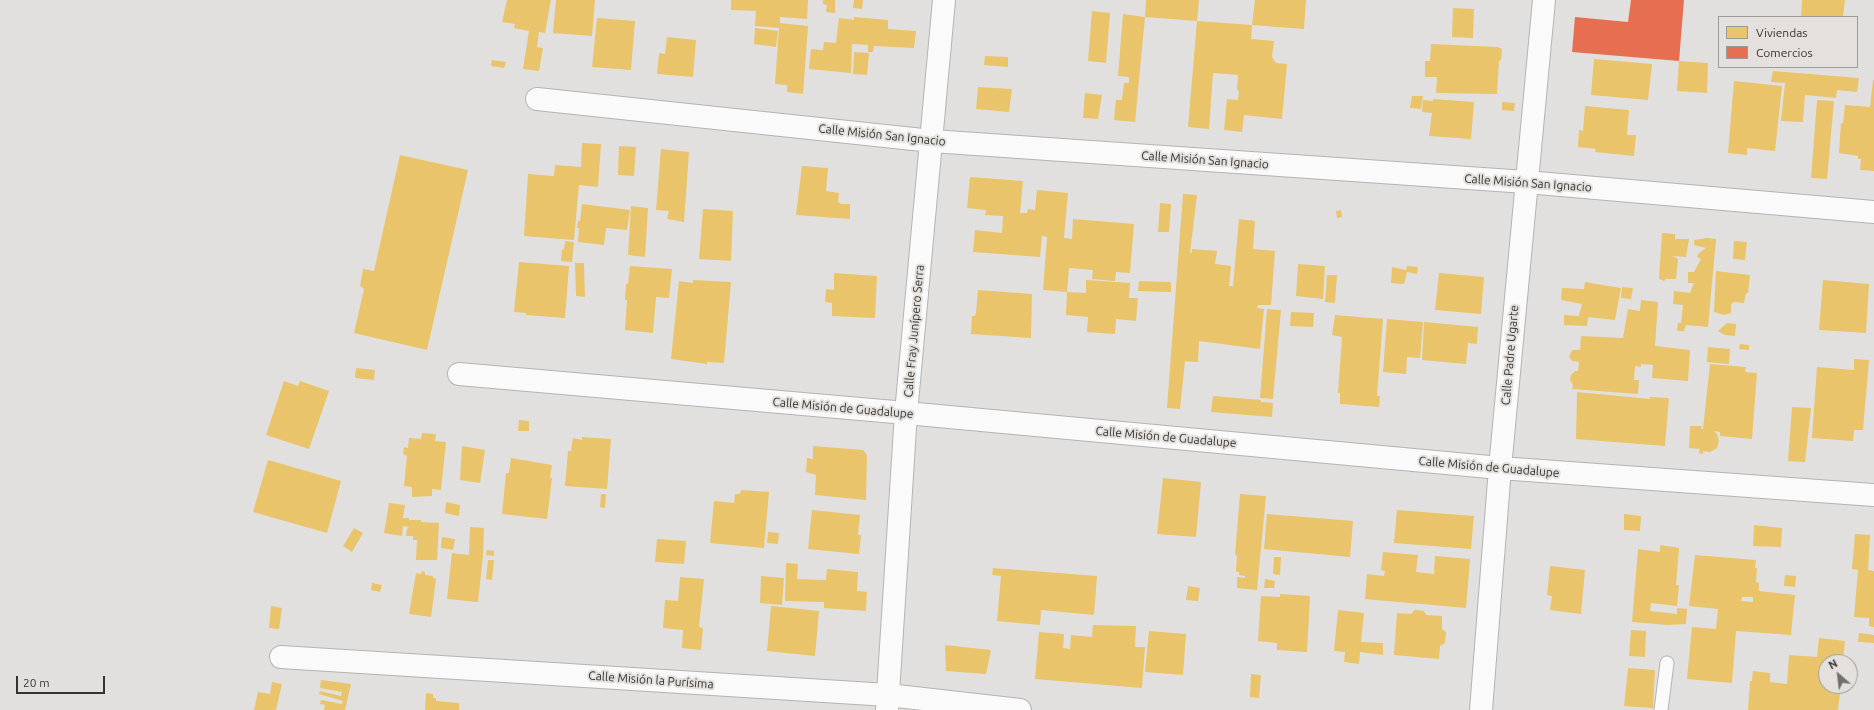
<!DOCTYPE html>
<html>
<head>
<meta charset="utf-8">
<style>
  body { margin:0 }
  #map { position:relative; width:1874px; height:710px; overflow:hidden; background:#e2e0de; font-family:Ubuntu,sans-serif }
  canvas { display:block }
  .legend { position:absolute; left:1718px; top:16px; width:140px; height:52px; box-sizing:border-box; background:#e3e0dd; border:1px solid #9d9b99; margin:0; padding:5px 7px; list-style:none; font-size:12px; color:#343332 }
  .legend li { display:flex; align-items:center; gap:8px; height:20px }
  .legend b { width:20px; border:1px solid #9d9b99 }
  .north { position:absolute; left:1818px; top:654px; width:40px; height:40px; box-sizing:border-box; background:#e3e0dd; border:1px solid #9d9b99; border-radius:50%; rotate:332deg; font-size:11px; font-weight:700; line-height:16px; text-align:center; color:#343332 }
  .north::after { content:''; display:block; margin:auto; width:14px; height:18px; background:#71706e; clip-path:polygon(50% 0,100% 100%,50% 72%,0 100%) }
  .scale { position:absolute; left:16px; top:676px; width:89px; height:18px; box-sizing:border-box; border:2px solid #343332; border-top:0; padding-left:5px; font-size:12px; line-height:14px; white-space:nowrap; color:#343332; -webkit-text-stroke:3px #e3e0dd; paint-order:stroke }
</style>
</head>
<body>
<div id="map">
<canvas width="1874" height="710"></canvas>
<ul class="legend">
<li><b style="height:11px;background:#e9c46a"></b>Viviendas</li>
<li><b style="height:11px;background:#e76f51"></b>Comercios</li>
</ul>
<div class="north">N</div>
<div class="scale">20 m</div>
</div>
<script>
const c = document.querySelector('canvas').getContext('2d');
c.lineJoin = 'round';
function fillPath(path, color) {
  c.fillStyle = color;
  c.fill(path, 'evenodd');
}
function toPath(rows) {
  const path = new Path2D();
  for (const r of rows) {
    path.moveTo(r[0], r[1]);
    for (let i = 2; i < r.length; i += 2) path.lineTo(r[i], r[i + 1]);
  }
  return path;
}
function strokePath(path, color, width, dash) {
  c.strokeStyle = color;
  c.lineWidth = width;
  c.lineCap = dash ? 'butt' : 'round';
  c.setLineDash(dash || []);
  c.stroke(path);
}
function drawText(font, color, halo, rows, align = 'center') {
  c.font = font + ' Ubuntu,sans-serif';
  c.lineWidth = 4;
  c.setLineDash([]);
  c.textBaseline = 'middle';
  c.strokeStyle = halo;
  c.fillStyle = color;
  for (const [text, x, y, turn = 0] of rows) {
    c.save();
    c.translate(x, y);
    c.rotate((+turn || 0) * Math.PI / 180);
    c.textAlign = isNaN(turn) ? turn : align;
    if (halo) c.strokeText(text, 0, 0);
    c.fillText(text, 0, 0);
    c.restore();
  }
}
fillPath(toPath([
  [507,0,551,0,545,33,539,32,537,47,543,48,539,71,523,69,529,31,514,28,515,24,502,22],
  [556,0,595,0,592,36,553,33],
  [731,0,808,0,807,19,780,17,780,23,808,26,803,94,787,92,787,85,775,84,779,28,755,26,756,11,731,10],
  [823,0,835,0,835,13,826,12,827,5,823,4],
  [854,0,863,0,862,9,853,8],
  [1146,0,1199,0,1197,21,1145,17],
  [1255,0,1306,0,1304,29,1252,25],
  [1802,0,1845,0,1843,17,1801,17],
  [1453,8,1474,9,1473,38,1452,37],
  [1092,11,1110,13,1106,63,1088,61],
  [1123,14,1145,17,1135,122,1114,120,1116,100,1122,100,1124,83,1129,83,1129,77,1118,76],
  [854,17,888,20,888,29,916,31,914,48,874,46,873,52,868,52,868,45,852,44,851,73,809,69,811,49,823,50,824,42,836,43,839,18,854,20],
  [597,18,635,21,631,70,592,67],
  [1197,21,1252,25,1251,39,1274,41,1272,57,1276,63,1287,64,1282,119,1244,115,1242,132,1224,130,1227,99,1238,100,1239,91,1237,90,1238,75,1213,73,1209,129,1188,127],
  [755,28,778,31,776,47,754,44],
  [667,37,696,40,693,77,657,74,659,53,665,54],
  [1431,44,1498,47,1502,49,1501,60,1499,61,1497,94,1436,93,1437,77,1425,77,1425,61,1430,61],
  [854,52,869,53,867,75,853,74],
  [985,56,1008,57,1008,67,984,65],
  [1594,59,1652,64,1648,100,1591,95],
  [492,60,506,62,504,68,491,66],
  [1679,61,1708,63,1707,93,1677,91],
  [1773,71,1859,78,1857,92,1837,90,1836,98,1805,95,1803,122,1781,121,1785,83,1771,82],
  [1873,80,1874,80,1874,171,1860,170,1861,159,1858,159,1858,156,1839,153,1841,123,1843,123,1845,105,1870,107],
  [1734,81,1782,86,1775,151,1747,148,1747,155,1728,153],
  [978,87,1012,89,1009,112,976,109],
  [1085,93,1102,95,1098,119,1083,118],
  [1412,96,1423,96,1421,109,1410,108],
  [1433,99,1474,102,1471,139,1429,136,1432,113,1422,112,1423,100,1433,101],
  [1817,100,1834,101,1827,179,1811,178],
  [1502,102,1515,103,1514,111,1502,110],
  [1585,106,1629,110,1627,135,1636,135,1634,156,1595,152,1596,149,1578,147,1579,130,1583,131],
  [582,143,601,144,598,187,579,185,574,240,524,236,528,174,554,176,555,165,581,167],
  [619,146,636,147,634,176,618,175],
  [661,149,689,152,684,222,667,219,669,211,656,210],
  [400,155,468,170,427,350,354,333,364,289,360,286,363,269,374,271],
  [802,166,828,168,826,191,839,193,838,202,841,204,850,204,850,219,796,215],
  [970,177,1023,181,1020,213,1027,213,1028,209,1035,210,1037,190,1068,193,1064,238,1072,239,1073,219,1134,224,1130,273,1116,272,1115,281,1092,279,1093,270,1069,268,1067,292,1043,290,1047,237,1042,236,1040,257,973,252,975,230,1002,233,1003,216,985,215,986,210,967,208],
  [1183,194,1197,195,1190,253,1192,253,1192,249,1217,251,1215,264,1231,266,1229,286,1233,286,1239,219,1255,221,1253,249,1275,251,1271,305,1258,305,1257,308,1264,309,1260,349,1199,341,1198,362,1185,361,1180,409,1167,408],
  [1160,203,1171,204,1169,232,1158,232],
  [582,204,630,210,627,230,606,228,604,245,578,242,579,228,577,228,578,221,580,221],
  [631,206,648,208,645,257,628,255],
  [703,209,733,211,731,261,699,259],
  [1341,210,1342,217,1337,218,1336,211],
  [1662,233,1675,234,1675,239,1689,239,1686,257,1673,256,1678,259,1676,279,1666,279,1664,281,1659,279],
  [1707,238,1716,239,1708,327,1686,325,1684,331,1677,331,1678,323,1681,323,1683,305,1673,304,1674,291,1690,293,1694,283,1688,283,1688,272,1694,272,1701,259,1697,257,1699,253,1706,248,1694,245,1694,240],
  [565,241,574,242,572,262,561,261,562,249,564,250],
  [1734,241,1747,242,1745,260,1733,259],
  [519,262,569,266,565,318,526,315,526,313,514,312],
  [575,263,584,263,585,297,576,296],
  [1298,264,1325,266,1323,299,1296,296],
  [630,266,672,269,669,298,656,297,653,333,625,330,627,300,625,300,626,284,628,284],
  [1407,266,1418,267,1417,274,1407,272,1404,284,1391,283,1392,267,1406,270],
  [1716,271,1750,275,1748,293,1746,293,1744,303,1734,302,1731,304,1731,313,1724,315,1714,312],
  [834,273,877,276,875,318,832,316,832,303,825,302,826,289,834,290],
  [1439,273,1484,277,1481,314,1435,310],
  [1327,275,1337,275,1335,303,1325,302],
  [693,280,731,282,724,363,707,362,707,364,671,359,679,281,693,283],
  [1086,280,1130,283,1129,298,1138,298,1136,321,1116,319,1115,334,1087,332,1088,317,1066,315,1067,292,1086,293],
  [1823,280,1869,284,1866,333,1819,330],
  [1139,281,1171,282,1171,292,1138,291],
  [1585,282,1621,288,1615,320,1588,317,1587,326,1564,325,1564,315,1579,316,1582,304,1561,300,1562,288,1584,289],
  [1622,287,1633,288,1631,299,1621,298],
  [978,290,1032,294,1031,338,971,334,972,316,975,316,976,313],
  [1641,300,1658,302,1655,346,1690,350,1688,381,1652,378,1653,365,1641,364,1641,367,1635,366,1634,380,1639,380,1638,394,1572,389,1573,385,1570,380,1571,375,1575,371,1578,371,1579,362,1572,361,1569,357,1571,352,1573,350,1580,350,1581,336,1623,338,1628,309,1640,311],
  [1267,309,1281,310,1273,399,1260,398],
  [1291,312,1314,313,1313,327,1290,326],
  [1335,315,1383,319,1377,396,1380,396,1379,407,1340,404,1340,393,1338,393,1342,337,1332,335],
  [1387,319,1423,322,1420,358,1407,357,1406,374,1383,372],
  [1424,322,1478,327,1477,344,1468,343,1466,364,1422,360],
  [1727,323,1736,324,1735,336,1725,335,1718,331],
  [1740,344,1749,345,1749,350,1739,349],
  [1708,347,1730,349,1729,364,1707,362],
  [1854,359,1869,360,1863,430,1854,430,1853,441,1812,438,1817,367,1854,370],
  [1710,364,1746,367,1745,372,1757,373,1752,439,1720,436,1720,432,1714,431,1717,434,1719,441,1717,448,1710,452,1703,451,1703,454,1699,453,1700,449,1689,448,1690,426,1702,426,1701,429,1703,429],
  [356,368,375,370,374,380,355,378],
  [284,381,298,386,300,381,329,391,309,449,266,435],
  [1577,392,1650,399,1650,397,1669,398,1665,446,1576,439],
  [1213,396,1261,400,1261,402,1273,403,1272,417,1211,412],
  [1792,407,1811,408,1805,462,1788,461],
  [519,420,529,421,529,431,518,431],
  [422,433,436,434,435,441,446,442,441,490,432,489,432,496,412,497,412,487,404,486,407,456,403,454,404,447,408,448,409,438,421,439],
  [582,437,611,439,607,489,565,486,568,451,571,451,573,438,582,440],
  [462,446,485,450,480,483,460,480],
  [813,446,863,450,867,455,866,500,815,495,816,475,806,472,807,458,813,459],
  [511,458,552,465,550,478,552,478,547,519,502,514,506,473,509,473],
  [268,460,341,481,327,533,253,512],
  [1163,478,1201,482,1196,537,1157,534],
  [741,490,769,492,764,548,710,543,714,501,734,503,735,494,740,494],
  [601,494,606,494,605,508,600,507],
  [1240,494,1266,496,1257,590,1237,588,1237,577,1245,578,1245,576,1239,575,1239,572,1236,572,1237,555,1235,555],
  [446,502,460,505,459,516,445,513],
  [389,503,405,505,403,518,409,518,409,520,421,520,421,522,439,523,437,560,416,560,417,540,413,540,413,536,406,536,407,529,409,527,403,526,402,536,384,533],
  [812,510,860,515,858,535,861,535,859,554,808,549],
  [1397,510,1474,516,1471,549,1394,543],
  [1267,514,1353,521,1350,557,1264,549],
  [1624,514,1641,516,1640,531,1624,530],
  [1754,525,1782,528,1781,547,1753,546],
  [470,527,484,528,483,556,478,602,447,599,452,553,469,555],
  [354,528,363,533,352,552,343,546],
  [768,532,779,533,778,544,767,543],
  [1855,534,1870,535,1868,570,1874,571,1874,627,1869,626,1869,618,1854,617,1858,570,1852,569],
  [442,537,455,539,453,550,441,548],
  [657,539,686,541,684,564,655,562],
  [1660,545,1679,548,1676,585,1679,585,1677,606,1651,603,1650,611,1677,614,1677,608,1687,609,1686,624,1668,625,1632,622,1638,549,1660,552],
  [487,550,494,551,494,556,486,555],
  [1383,552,1418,555,1416,572,1434,574,1435,556,1470,559,1466,608,1365,599,1367,574,1384,576,1385,571,1381,570],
  [1695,555,1756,560,1755,568,1757,568,1756,582,1759,583,1759,591,1795,595,1791,635,1736,631,1732,683,1687,679,1692,627,1716,629,1718,609,1689,606],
  [1742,597,1753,597,1753,602,1741,601],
  [1274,557,1281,557,1280,575,1273,574],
  [488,560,494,560,492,580,486,579],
  [786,563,798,564,797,579,826,580,827,569,858,572,857,591,867,592,866,611,824,608,824,602,785,601],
  [1550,566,1585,570,1581,614,1550,610,1552,596,1547,595],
  [993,568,1097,576,1094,615,1041,610,1040,625,997,621,1001,576,992,575],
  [422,571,425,572,425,575,433,576,433,578,436,579,431,617,409,614,416,573,421,574],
  [1785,575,1796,576,1795,587,1784,586],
  [761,576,784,578,782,605,760,603],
  [680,577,704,579,699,627,703,628,701,650,682,648,683,630,663,628,665,600,678,601],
  [1265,579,1275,581,1274,588,1264,588],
  [372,583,382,585,380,592,371,590],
  [1188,586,1200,588,1198,601,1186,600],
  [1280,594,1310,596,1307,652,1277,650,1277,643,1258,641,1261,596,1280,597],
  [271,606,282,608,279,629,269,628],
  [771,606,819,611,815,656,767,651],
  [1338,610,1364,613,1361,642,1383,643,1383,655,1360,652,1359,664,1344,662,1345,652,1334,651],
  [1414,610,1424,611,1426,615,1442,616,1442,629,1446,632,1445,643,1440,646,1439,659,1394,655,1397,613,1412,614],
  [1093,625,1136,626,1135,647,1145,647,1142,688,1035,679,1039,632,1064,634,1063,648,1070,649,1071,635,1092,637],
  [1631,630,1646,631,1645,657,1629,656],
  [1149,631,1186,634,1183,675,1145,672],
  [1859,633,1874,635,1874,643,1858,642],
  [1819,638,1845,641,1843,662,1826,662,1826,686,1841,686,1838,710,1748,710,1750,681,1752,681,1753,671,1770,673,1770,682,1787,684,1789,655,1817,657],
  [945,645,991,650,986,674,946,671],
  [1628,668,1655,670,1653,708,1624,706],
  [1251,674,1261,675,1259,698,1250,697],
  [321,680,351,684,345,710,324,710,325,705,320,704,321,700,342,704,343,701,319,694,320,691,341,696,342,692,320,688],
  [272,682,282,684,276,710,254,710,258,692,270,694],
  [426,693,433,694,433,698,436,698,436,701,459,703,459,710,425,710]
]), '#e9c46a');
fillPath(toPath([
  [1631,0,1684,0,1679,61,1572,52,1575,17,1628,22]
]), '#e76f51');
const service = toPath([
  [1661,710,1667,663]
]);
const minor = toPath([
  [537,99,932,141,1526,182,1874,212],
  [459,374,906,413,1500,468,1874,495],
  [281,657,888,695,1020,710],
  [887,709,906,413,944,0],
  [1481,710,1500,468,1544,0]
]);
strokePath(service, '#b4b3b2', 15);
strokePath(minor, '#b4b3b2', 24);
strokePath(service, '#fbfafa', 13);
strokePath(minor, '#fbfafa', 22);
drawText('12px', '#343332', '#e3e0dd', [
  ["Calle Misión San Ignacio",882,135,6],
  ["Calle Misión San Ignacio",1205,160,4],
  ["Calle Misión San Ignacio",1528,183,4],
  ["Calle Fray Junípero Serra",914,331,-85],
  ["Calle Padre Ugarte",1510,355,-85],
  ["Calle Misión de Guadalupe",843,408,5],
  ["Calle Misión de Guadalupe",1166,437,5],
  ["Calle Misión de Guadalupe",1489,467,5],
  ["Calle Misión la Purísima",651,680,4]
]);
</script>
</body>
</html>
